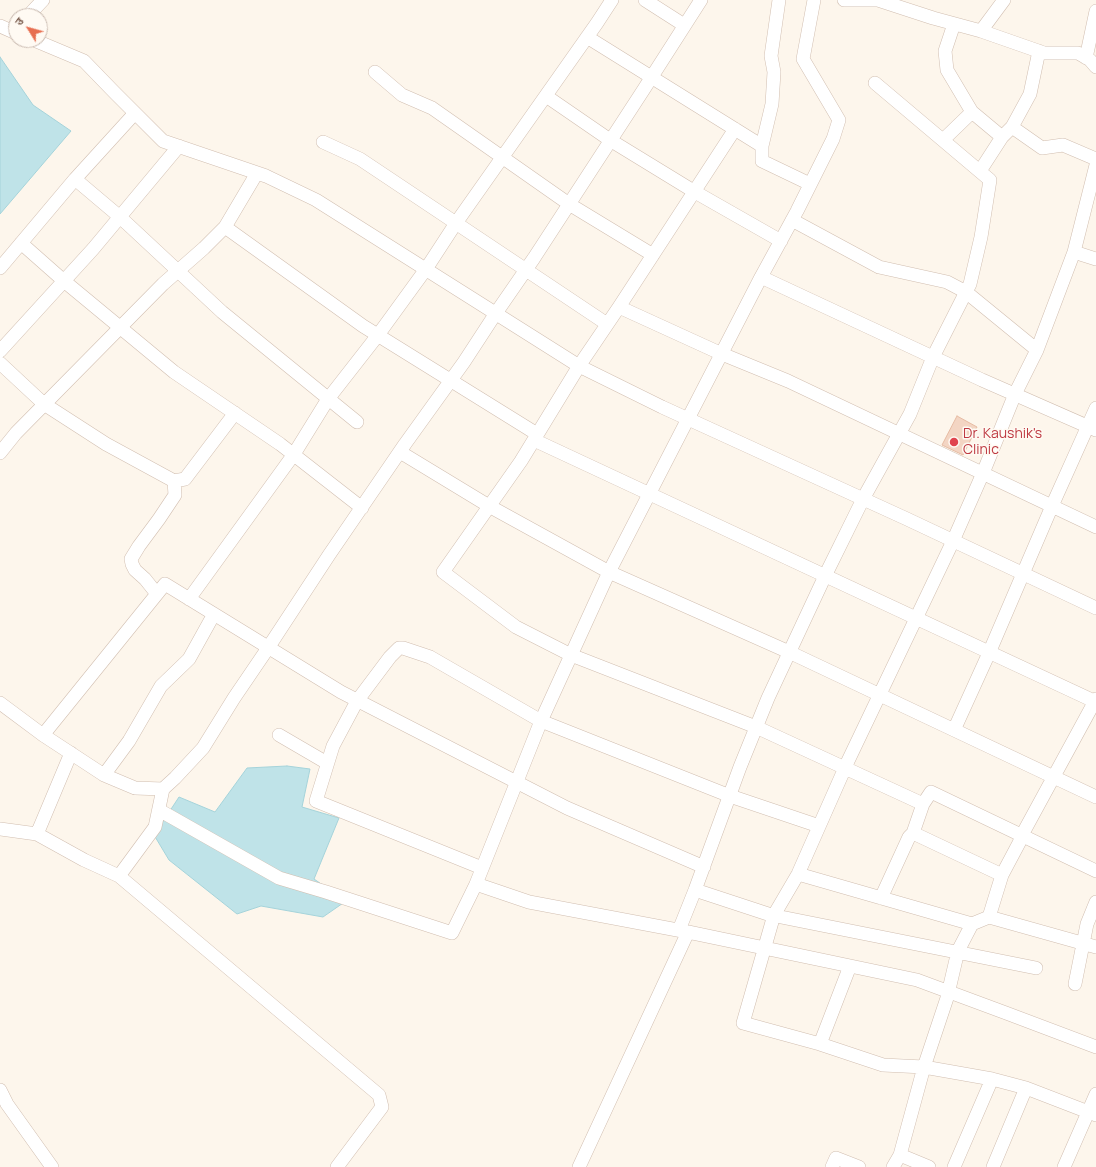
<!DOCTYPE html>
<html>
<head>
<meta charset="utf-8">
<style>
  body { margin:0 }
  #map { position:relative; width:1096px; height:1167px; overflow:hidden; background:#fdf6ec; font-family:Manrope,"Noto Sans Devanagari",sans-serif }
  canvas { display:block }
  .north { position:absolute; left:8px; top:8px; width:40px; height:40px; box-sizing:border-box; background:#fffaf3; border:1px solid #cabbb1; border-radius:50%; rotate:307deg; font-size:11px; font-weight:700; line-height:16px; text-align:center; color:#7a5c4d }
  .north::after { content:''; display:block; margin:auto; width:14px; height:18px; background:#e76f51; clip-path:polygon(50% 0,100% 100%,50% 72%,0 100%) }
</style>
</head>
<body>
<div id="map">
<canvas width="1096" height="1167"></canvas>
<div class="north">उ</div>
</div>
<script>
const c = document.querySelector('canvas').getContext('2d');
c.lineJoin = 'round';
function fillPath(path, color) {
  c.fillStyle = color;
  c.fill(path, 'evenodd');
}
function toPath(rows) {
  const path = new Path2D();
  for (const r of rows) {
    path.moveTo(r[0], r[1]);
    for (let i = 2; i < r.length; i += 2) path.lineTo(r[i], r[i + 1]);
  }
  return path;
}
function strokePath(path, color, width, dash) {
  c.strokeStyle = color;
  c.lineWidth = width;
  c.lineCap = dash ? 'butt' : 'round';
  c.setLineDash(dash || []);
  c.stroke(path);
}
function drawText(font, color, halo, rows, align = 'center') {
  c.font = font + ' Manrope,sans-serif';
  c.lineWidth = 3;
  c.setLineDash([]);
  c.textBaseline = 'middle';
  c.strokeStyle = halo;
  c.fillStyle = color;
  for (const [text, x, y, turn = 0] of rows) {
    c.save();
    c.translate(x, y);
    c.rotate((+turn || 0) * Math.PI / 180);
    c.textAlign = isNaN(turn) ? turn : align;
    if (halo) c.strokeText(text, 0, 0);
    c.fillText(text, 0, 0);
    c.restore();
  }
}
const water = toPath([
  [0,57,33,105,71,131,0,214,0,57],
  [287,766,310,769,302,807,339,818,314,879,346,901,323,917,261,906,237,914,169,860,154,835,179,797,215,812,247,768,287,766]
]);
fillPath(water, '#bfe3e8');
strokePath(water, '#a5d3da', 1);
const building = toPath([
  [957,416,977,427,963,455,942,445,957,416]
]);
fillPath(building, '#f3d5c3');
strokePath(building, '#e6bba3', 1);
const minor = toPath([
  [645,0,684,25],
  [814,0,803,59,839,120,833,139,797,211,761,277,609,572,541,721,476,884,529,902,688,932,917,980,1006,1013,1096,1047],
  [844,0,878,0,933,18,981,31,1044,53,1078,53,1090,60,1096,67],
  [28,16,43,0],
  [954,24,945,51,947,70,972,112],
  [0,26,16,33],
  [981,31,1004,0],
  [587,37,762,146,762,161,810,184],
  [34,40,84,61,114,92,163,141,266,176,316,200,579,366,662,407,907,519,1096,608],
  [1086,58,1096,11],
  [375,72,402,95,432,108,569,204,653,255],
  [546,96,610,140,695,192,781,241],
  [1012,127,1042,148,1063,145,1096,159],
  [735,129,619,307,579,366,521,461,443,572,516,627,571,655,756,727,923,804,931,792,1096,871],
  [943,140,972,112,1002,137,1012,127,1030,94,1039,51],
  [323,142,360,159,607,324],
  [762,146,772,104,774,72,771,56,779,0],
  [1096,165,1074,252,1037,350,1015,394,983,473,953,541,848,761,798,874,774,915,743,1023,820,1044,883,1065,924,1067,992,1079,1026,1088,1096,1115],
  [980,171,1002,137],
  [75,179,120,217,222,312,357,422],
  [792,220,879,267,947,282,966,292,1037,350],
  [225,227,363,326,537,434],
  [21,243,64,281,174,372,280,444,362,508],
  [1074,252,1096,259],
  [0,268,75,179,135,113],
  [761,277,982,380,1096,430],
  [619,307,722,354,788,381,1096,527],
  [0,351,93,249,179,146],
  [0,363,44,404,106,444,174,481,185,479,235,413],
  [534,440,1096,702],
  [400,452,489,506,609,572,789,652,1096,797],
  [0,453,16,433,163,284,204,248,225,227,257,173],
  [157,594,145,579,135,570,132,564,131,559,139,546,159,519,175,495,174,481],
  [189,599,294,454,328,399,378,335,426,269,456,223,597,23,612,0],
  [0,703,43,735,104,775,135,788,163,789,175,778,203,748,234,698,268,648,329,555,405,444,464,362,496,313,534,258,644,89,701,0],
  [954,730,989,653,1052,506,1096,408],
  [43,735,165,584,341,692,567,808,704,867],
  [279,735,327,763],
  [104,775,129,741,161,686,189,659,214,614],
  [159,810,279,878,326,892,452,933,476,884],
  [0,829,37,834,71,753],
  [913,833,1002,875],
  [37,834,84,860,119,876,379,1095,382,1107,337,1167],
  [482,868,316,801,333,746,357,701,390,657,399,648,403,648,430,657,541,721,730,796,819,826],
  [798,874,972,924,989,917,1096,947],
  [119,876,155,827,163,789],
  [695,890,771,915,1036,968],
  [881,898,909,837,913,833,923,804],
  [989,917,1002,875,1019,843,1022,835,1096,699],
  [679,930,695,890,740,767,768,698,825,576,863,499,910,414,933,357,970,284,981,237,990,180,875,83],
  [1075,984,1087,924,1096,902],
  [820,1044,850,966],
  [0,1090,7,1104,52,1167],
  [900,1155,929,1167],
  [579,1167,688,932],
  [832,1167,836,1158,859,1167],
  [893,1167,900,1155,924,1067,947,998,958,951,972,924],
  [954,1167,992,1079],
  [993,1167,1026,1088],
  [1064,1167,1096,1094]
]);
strokePath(minor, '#d1beb0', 14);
strokePath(minor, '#fff', 13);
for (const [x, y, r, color] of [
  [954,442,5,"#e0444e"]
]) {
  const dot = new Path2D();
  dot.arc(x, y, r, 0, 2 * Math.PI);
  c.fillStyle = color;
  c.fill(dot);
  strokePath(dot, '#fffaf3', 1.5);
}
drawText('14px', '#be3a42', '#fffaf3', [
  ["Dr. Kaushik's",963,434],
  ["Clinic",963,450]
], 'left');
</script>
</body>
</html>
